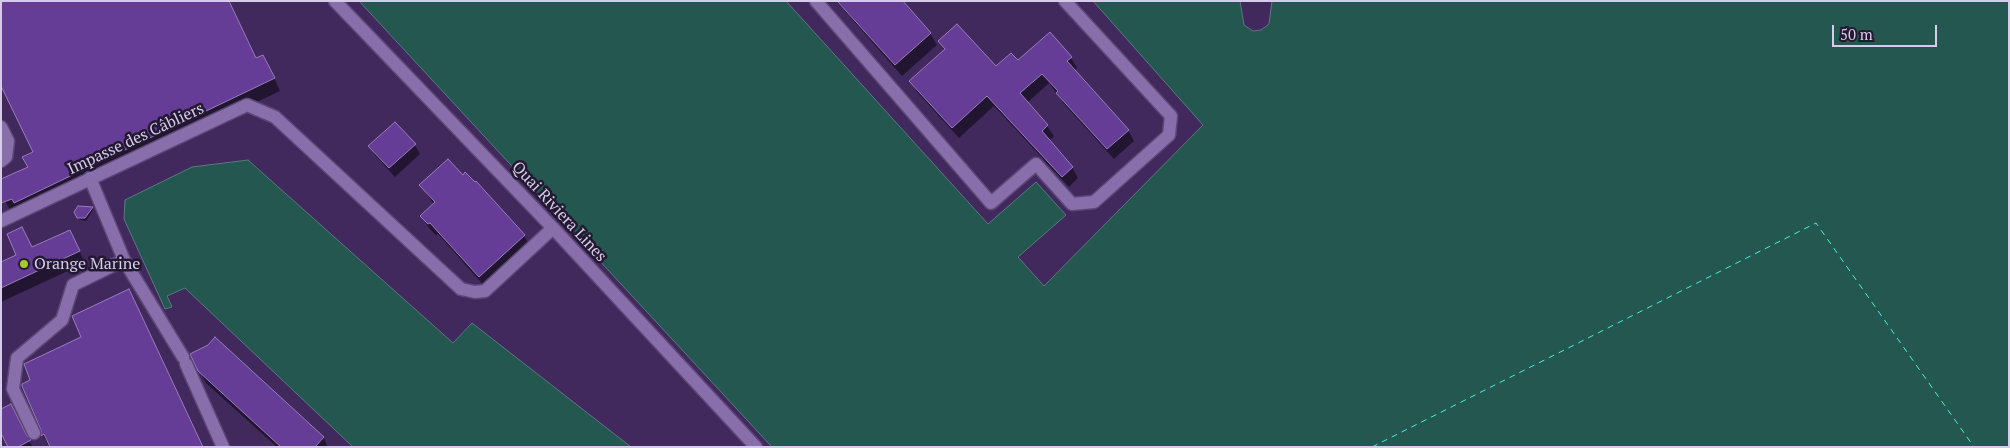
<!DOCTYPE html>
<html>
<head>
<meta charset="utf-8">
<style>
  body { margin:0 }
  #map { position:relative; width:2010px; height:448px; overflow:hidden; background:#41295e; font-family:"PT Serif",serif }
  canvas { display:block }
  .frame { position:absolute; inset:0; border:2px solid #d7cbec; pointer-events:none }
  .scale { position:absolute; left:1832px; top:25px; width:105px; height:22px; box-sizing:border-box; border:2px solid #d7cbec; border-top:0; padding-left:6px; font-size:15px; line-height:18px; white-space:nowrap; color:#d7cbec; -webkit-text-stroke:4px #231931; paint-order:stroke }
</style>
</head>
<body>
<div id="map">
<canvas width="2010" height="448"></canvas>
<div class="frame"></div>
<div class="scale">50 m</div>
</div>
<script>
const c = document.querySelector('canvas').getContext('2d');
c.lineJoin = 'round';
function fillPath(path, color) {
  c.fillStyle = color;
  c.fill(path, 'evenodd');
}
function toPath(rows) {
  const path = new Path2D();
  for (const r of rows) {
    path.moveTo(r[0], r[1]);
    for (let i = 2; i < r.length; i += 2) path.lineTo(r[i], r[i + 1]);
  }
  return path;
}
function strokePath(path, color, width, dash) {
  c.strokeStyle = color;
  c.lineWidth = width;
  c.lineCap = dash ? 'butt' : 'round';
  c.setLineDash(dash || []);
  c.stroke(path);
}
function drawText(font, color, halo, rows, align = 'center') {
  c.font = font + ' "PT Serif",serif';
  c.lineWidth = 5;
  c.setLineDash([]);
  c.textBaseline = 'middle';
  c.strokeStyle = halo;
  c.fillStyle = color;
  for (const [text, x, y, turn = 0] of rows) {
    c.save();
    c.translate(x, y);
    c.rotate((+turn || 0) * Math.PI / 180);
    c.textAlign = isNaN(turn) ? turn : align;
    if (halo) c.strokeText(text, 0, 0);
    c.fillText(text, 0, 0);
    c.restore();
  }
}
const water = toPath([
  [359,1,786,1,988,224,1036,182,1066,215,1018,257,1044,286,1203,125,1093,1,1240,1,1244,25,1253,31,1261,30,1269,24,1272,1,2009,1,2009,447,772,447,359,1],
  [248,160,453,343,472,323,631,447,353,447,185,288,167,296,172,307,165,309,124,219,125,200,192,167,248,160]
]);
fillPath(water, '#235750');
strokePath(water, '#597a7f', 1);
fillPath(toPath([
  [1,1,229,1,257,59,270,68,280,91,21,214,12,213,1,194,29,168,35,152],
  [836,1,901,1,930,33,937,45,902,76],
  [939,41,995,68,1018,62,1071,58,1077,68,1074,71,1128,130,1134,141,1114,159,1064,104,1049,83,1027,103,1047,126,1054,136,1049,141,1072,167,1078,178,1069,187,994,106,959,138,917,92,911,82,945,51],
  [395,123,415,145,420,154,395,177,375,155,370,146],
  [463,176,476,183,524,236,531,248,486,288,438,234,436,235,429,228,422,216,434,205,421,185],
  [92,208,93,210,86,221,80,220,75,212],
  [76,243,85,263,1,302,1,263,32,248],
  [135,302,203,447,49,447,43,435,32,381,83,338],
  [199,371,323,437,328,447,277,447,206,383],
  [27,438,33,447,9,447]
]), '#0007');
strokePath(toPath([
  [1372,447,1816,223,1974,447]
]), '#48f0db', 1, [6, 5]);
const building = toPath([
  [1,1,229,1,256,58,263,55,275,78,14,203,12,199,1,203,1,179,28,167,22,157,33,152,1,86,1,1],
  [837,1,903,1,931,33,895,65,837,1],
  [957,24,996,66,1011,53,1018,60,1050,32,1072,57,1067,61,1129,130,1107,149,1056,93,1058,91,1042,74,1020,93,1048,125,1042,131,1073,167,1062,177,987,96,952,128,909,81,945,49,938,41,957,24],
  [395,122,416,144,389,168,368,146,395,122],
  [448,159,463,175,465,172,475,182,476,181,525,235,479,277,430,223,428,224,420,216,435,202,419,185,448,159],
  [78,206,93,207,85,218,77,218,74,212,78,206],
  [22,227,32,247,70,230,80,251,1,288,1,262,16,255,7,234,22,227],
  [129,289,203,447,50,447,44,434,41,436,41,430,22,386,22,384,30,380,24,364,81,337,72,316,129,289],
  [215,337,324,437,315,447,281,447,198,371,190,354,208,345,215,337],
  [11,404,27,436,31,440,18,447,8,447,1,433,1,409,11,404]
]);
fillPath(building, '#663d96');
strokePath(building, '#977ebb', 1);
const minor = toPath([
  [335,1,553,228,756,447],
  [816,1,991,203,1036,164,1072,204,1094,202,1169,135,1171,116,1065,1],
  [1,127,8,141,6,157,1,161],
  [90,178,124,260,183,357],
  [1,221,247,105,275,117,461,289,475,292,485,291,553,228],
  [186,364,223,447],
  [34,433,13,389,17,358,62,320,73,285,124,260]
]);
strokePath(minor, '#5c4775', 15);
strokePath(minor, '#886fab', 12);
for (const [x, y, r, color] of [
  [24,264,5,"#a3c926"]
]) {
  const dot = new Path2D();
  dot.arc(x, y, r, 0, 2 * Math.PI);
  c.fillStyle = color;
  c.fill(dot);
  strokePath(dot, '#231931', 2);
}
drawText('16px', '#d7cbec', '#231931', [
  ["Impasse des Câbliers",136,139,-25],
  ["Quai Riviera Lines",559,212,47]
]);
drawText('16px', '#d7cbec', '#231931', [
  ["Orange Marine",34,264]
], 'left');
</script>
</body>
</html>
